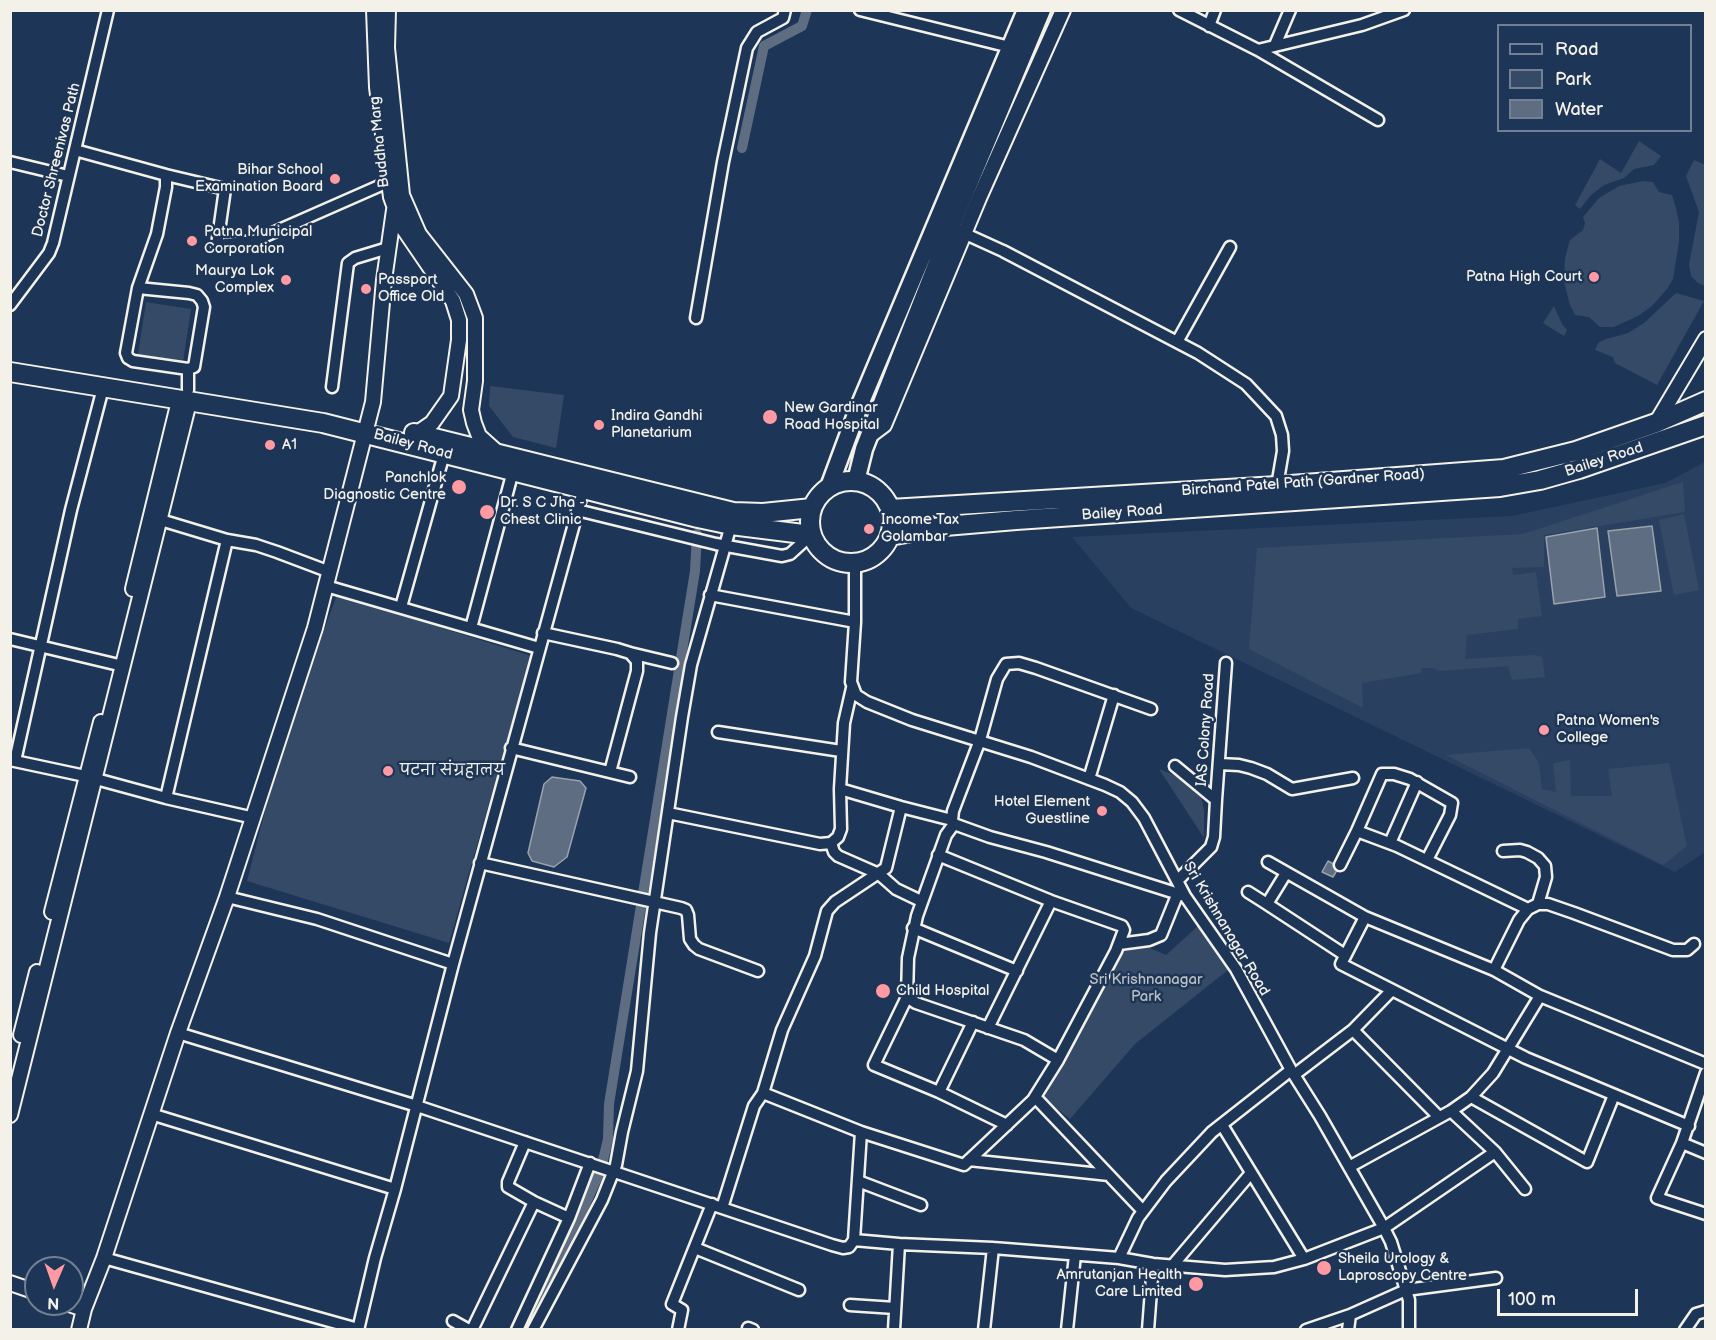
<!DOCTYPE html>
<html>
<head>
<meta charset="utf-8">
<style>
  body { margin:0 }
  #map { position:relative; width:1716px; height:1340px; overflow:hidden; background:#1d3557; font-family:"Balsamiq Sans",sans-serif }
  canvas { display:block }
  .frame { position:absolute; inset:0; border:12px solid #f4f1e8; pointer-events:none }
  .legend { position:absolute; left:1497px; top:24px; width:195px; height:108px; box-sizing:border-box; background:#1d3557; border:2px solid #738091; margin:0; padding:8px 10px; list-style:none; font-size:18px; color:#f4f1e8 }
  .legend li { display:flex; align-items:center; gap:12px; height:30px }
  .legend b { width:30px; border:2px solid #738091 }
  .north { position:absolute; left:24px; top:1256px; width:60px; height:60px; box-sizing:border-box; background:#1d3557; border:2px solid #738091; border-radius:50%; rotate:182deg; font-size:16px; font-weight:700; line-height:24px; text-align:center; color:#f4f1e8 }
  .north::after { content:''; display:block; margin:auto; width:21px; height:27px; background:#ff9aa2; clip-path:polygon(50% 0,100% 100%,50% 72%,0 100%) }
  .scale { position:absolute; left:1497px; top:1289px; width:141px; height:27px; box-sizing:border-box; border:3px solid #f4f1e8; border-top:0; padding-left:8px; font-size:18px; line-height:21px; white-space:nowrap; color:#f4f1e8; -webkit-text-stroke:4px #1d3557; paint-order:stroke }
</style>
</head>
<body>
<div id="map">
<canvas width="1716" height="1340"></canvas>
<div class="frame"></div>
<ul class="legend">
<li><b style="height:8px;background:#1d3557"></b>Road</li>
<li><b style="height:16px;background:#354a67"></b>Park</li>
<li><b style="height:16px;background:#5e6d82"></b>Water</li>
</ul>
<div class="north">N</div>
<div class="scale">100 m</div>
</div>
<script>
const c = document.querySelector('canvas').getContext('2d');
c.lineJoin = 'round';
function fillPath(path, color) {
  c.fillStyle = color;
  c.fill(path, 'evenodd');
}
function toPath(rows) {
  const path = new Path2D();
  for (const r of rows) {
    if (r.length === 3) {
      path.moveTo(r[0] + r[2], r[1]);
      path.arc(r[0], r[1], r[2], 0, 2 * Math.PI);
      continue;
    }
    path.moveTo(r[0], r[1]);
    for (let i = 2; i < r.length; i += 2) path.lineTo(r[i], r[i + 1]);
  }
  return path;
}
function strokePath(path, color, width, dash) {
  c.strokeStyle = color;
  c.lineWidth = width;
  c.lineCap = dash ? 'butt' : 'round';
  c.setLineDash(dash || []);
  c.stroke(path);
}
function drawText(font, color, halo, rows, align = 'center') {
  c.font = font + ' "Balsamiq Sans","Playpen Sans Deva",sans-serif';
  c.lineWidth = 5;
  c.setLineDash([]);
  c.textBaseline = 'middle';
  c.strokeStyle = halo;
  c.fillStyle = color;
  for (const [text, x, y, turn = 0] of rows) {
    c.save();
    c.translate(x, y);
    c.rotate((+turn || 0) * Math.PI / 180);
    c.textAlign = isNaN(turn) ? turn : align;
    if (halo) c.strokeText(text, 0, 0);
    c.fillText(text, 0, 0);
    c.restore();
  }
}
fillPath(toPath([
  [1705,462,1705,852,1675,872,1131,608,1072,537,1512,516,1665,483]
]), '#2a4060');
fillPath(toPath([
  [1639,141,1661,156,1654,165,1634,169,1624,178,1604,185,1591,195,1580,209,1575,205,1600,159,1621,173],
  [1694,160,1705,165,1705,286,1698,283,1691,276,1689,264,1699,212,1686,176],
  [1643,181,1653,182,1659,192,1672,195,1676,208,1679,222,1679,242,1673,279,1667,289,1652,306,1638,316,1614,327,1600,327,1589,317,1575,315,1570,305,1564,282,1565,258,1570,240,1583,230,1585,223,1583,217,1599,198,1619,186],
  [1676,293,1704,301,1657,385,1615,363,1613,357,1595,350,1598,343,1606,339,1628,333,1644,323],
  [146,302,191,309,183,362,138,355],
  [1554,306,1562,324,1567,330,1564,336,1543,323],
  [490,386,564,395,556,448,513,437,489,406],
  [1683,482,1685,512,1544,535,1544,567,1512,568,1513,575,1536,572,1542,616,1518,619,1518,629,1467,635,1465,659,1535,655,1542,657,1545,677,1512,680,1508,666,1438,671,1434,668,1422,668,1421,673,1362,683,1363,708,1249,649,1257,548,1523,534],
  [1684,514,1699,590,1674,595,1659,520],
  [337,595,531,656,449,943,247,881,283,741],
  [1529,748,1539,763,1542,789,1556,792,1553,763,1570,760,1571,796,1612,796,1608,769,1669,763,1687,846,1663,865,1446,755],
  [1159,769,1184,779,1201,795,1204,811,1204,838],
  [1199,925,1228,970,1135,1044,1070,1119,1044,1098,1129,939,1166,955]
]), '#354a67');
const water = toPath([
  [1652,526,1661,591,1617,596,1608,531,1652,526],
  [1597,528,1605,597,1554,604,1546,537,1597,528],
  [552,777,580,781,586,788,567,857,554,867,532,861,528,853,544,784,552,777],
  [1328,861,1339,867,1333,877,1322,872,1328,861]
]);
fillPath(water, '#5e6d82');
strokePath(water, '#9aa2ab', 1.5);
strokePath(toPath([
  [742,148,764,46,802,26,807,10],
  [525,1330,556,1270,601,1169,608,1139,609,1104,695,571,697,534]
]), '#5e6d82', 10);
const street = toPath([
  [860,10,1014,48],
  [1179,10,1258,50,1362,25,1404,10],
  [1209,26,1215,10],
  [1275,45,1290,10],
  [1258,50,1378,120],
  [75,150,166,175,166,187,157,234,138,288],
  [10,162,68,176],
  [166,175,225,189,217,245,254,241,395,179],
  [959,231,1003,251,1198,353,1246,384,1276,416,1282,435,1283,451,1277,486],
  [138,288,189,293,197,295,202,301,204,307,194,367,188,369,133,361,128,358,126,353,138,288],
  [10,305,49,253,53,243,108,10],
  [696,318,723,162,747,48,757,32,783,18,785,10],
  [1177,342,1230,247],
  [188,369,188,390],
  [332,387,348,263,355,258,388,248],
  [577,510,716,544,782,556,790,554,811,535],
  [154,518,227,540,256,545,277,552,330,572],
  [855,563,855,622,851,682,856,695,867,702,912,720,1031,757,1105,785,1120,792,1132,802,1144,818,1185,896,1236,969,1291,1070,1320,1116,1384,1228,1391,1242,1409,1300,1409,1330],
  [326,586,539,648],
  [710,595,855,622],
  [401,607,444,454],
  [471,628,513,471],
  [543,633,617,649,630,653,637,661,637,671,610,772],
  [10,639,123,666],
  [630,653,672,663],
  [1151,709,1036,668,1019,663,1006,664,997,679,980,740,953,811,952,820,954,824,990,837,1046,852,1185,896],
  [718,732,841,751],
  [511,748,630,777],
  [10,760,85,776,166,798,254,818],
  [15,761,71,510,103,388],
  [1219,764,1239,765,1251,768,1267,774,1292,789,1353,778],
  [1175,766,1216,800,1214,837,1211,847,1178,880],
  [1089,779,1114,695],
  [840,789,844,723,852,688],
  [166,798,227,540],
  [1216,800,1226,663],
  [668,813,820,844,831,843,838,837,841,829,840,789,901,807,952,820],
  [954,824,946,835,917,916,908,958,907,997,916,1003,1024,1040,1058,1060],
  [1357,831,1397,846,1528,909],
  [831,843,834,852,838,856,879,874,896,889,921,901],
  [1390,843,1417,782],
  [1503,851,1520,850,1527,852,1538,858,1545,866,1546,877,1538,904],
  [1268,862,1365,917,1494,970,1540,996,1706,1064],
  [480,863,681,908,686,910,688,915,690,939,694,945,699,949,758,971],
  [1340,865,1357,831,1382,774,1394,774,1410,779,1452,803,1450,815,1427,860],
  [1286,873,1267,904,1345,955],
  [1248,892,1267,904],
  [227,897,317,919,453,964],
  [1365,917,1341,964,1526,1058,1689,1126],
  [913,928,1017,971],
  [1119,944,1149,940,1161,935,1178,893],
  [1494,970,1519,920,1528,909,1538,904,1548,904,1574,913,1673,950,1687,950,1694,944],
  [907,997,874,1065,939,1092,1007,1125],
  [988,1028,1051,901],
  [1353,1030,1438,1116],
  [178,1033,417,1106,722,1208,754,1106,763,1093,861,1132],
  [1706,1073,1682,1143,1657,1198,1706,1214],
  [1294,1075,1353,1030,1392,990],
  [939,1092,973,1022],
  [763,1093,782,1030,815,956,827,911,835,902,886,868,901,807],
  [1035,1097,1143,1211],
  [1471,1097,1587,1162,1614,1095],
  [1451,1111,1495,1152,1525,1189],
  [151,1114,395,1189],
  [1222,1125,1304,1259],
  [525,1142,508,1182,508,1187,534,1202,569,1218],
  [1682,1143,1706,1153],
  [969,1160,1109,1175],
  [1349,1167,1451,1111,1471,1097,1493,1073,1540,996],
  [858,1181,921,1205],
  [722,1208,832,1245,843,1248,849,1247,854,1240,861,1132,964,1165,1033,1100,1058,1060,1116,951,1124,930,1122,926,1051,901,938,855],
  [854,1240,899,1244],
  [695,1248,799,1290],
  [104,1258,358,1329],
  [1119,1258,1138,1218,1166,1181,1212,1132,1291,1070],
  [1172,1266,1251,1173],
  [850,1305,895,1308],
  [453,1321,469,1330],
  [748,1328,753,1330],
  [358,1330,375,1258,395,1189,453,964,585,484],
  [472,1330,534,1202],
  [517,1330,569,1218,590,1163],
  [533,1330,602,1200,616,1165,622,1132,637,1071,650,933,682,717,691,665,731,525],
  [678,1330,682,1310,672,1304,712,1204],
  [894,1330,899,1244,993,1248,1119,1258,1153,1264,1225,1270,1274,1267,1304,1259,1384,1228,1495,1152],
  [984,1330,993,1248],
  [1067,1330,1075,1255],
  [1148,1330,1153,1264],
  [1306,1330,1350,1315,1406,1290,1496,1278],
  [1348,1330,1350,1315],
  [1685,1330,1696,1314,1706,1311]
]);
const secondary = toPath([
  [374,10,377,87,391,197,401,225,453,301,459,320,459,340,451,396,432,423,416,434],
  [388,10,387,48,402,195,419,234,466,294,475,318,475,381,471,410,474,423,479,436,498,453],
  [1656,423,1706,339],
  [868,437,884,425,979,198,1063,10],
  [133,589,179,401],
  [52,912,101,722],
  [21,1035,37,972],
  [10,1115,189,402],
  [10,1283,36,1292],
  [69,1304,84,1309],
  [79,1330,84,1309,104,1258,178,1033,227,897,315,628,373,402,384,280,394,210]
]);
const primary = toPath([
  [856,481,864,449,951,227,1042,10],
  [829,487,858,409,1026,10]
]);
const highway = toPath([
  [10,372,323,423,698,518,731,525,811,535],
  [414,433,733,512,763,513,812,508],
  [851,522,41],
  [890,509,1277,486,1504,469,1576,451,1656,423,1706,401],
  [890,536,945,526,1016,520,1500,487,1540,480,1579,469,1706,425]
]);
strokePath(street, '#f4f1e8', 15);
strokePath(secondary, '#f4f1e8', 18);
strokePath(primary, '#f4f1e8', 21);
strokePath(highway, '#f4f1e8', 22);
strokePath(street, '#1d3557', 10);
strokePath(secondary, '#1d3557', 14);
strokePath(primary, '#1d3557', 16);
strokePath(highway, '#1d3557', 18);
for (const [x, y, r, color] of [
  [335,179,6,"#ff9aa2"],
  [192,241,6,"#ff9aa2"],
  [1594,277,6,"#ff9aa2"],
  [286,280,6,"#ff9aa2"],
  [366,289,6,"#ff9aa2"],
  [770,417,8,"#ff9aa2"],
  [599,425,6,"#ff9aa2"],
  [270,445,6,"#ff9aa2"],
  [459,487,8,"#ff9aa2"],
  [487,512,8,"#ff9aa2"],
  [869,529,6,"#ff9aa2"],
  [1544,730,6,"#ff9aa2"],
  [388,771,6,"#ff9aa2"],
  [1102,811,6,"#ff9aa2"],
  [883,991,8,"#ff9aa2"],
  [1324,1268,8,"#ff9aa2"],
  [1196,1284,8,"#ff9aa2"]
]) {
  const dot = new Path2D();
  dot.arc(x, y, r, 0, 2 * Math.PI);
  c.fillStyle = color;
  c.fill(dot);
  strokePath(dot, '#1d3557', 2);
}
drawText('15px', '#f4f1e8', '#1d3557', [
  ["Buddha Marg",380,142,-96],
  ["Doctor Shreenivas Path",57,160,-76],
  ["Bailey Road",413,445,15],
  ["Bailey Road",1604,460,-18],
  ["Birchand Patel Path (Gardner Road)",1303,483,-4],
  ["Bailey Road",1122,513,-4],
  ["IAS Colony Road",1206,730,-86],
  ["Sri Krishnanagar Road",1226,929,59]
]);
drawText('15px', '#f4f1e8', '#1d3557', [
  ["Bihar School",323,170,"right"],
  ["Examination Board",323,187,"right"],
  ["Patna Municipal",204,232],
  ["Corporation",204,249],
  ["Maurya Lok",274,271,"right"],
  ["Complex",274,288,"right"],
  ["Patna High Court",1582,277,"right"],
  ["Passport",378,280],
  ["Office Old",378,297],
  ["New Gardinar",784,408],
  ["Road Hospital",784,425],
  ["Indira Gandhi",611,416],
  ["Planetarium",611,433],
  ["A1",282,445],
  ["Panchlok",446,478,"right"],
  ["Diagnostic Centre",446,495,"right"],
  ["Dr. S C Jha -",500,503],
  ["Chest Clinic",500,520],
  ["Income Tax",881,520],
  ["Golambar",881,537],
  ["Patna Women's",1556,721],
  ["College",1556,738],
  ["पटना संग्रहालय",400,771],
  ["Hotel Element",1090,802,"right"],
  ["Guestline",1090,819,"right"],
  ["Child Hospital",896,991],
  ["Sheila Urology &",1338,1259],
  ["Laproscopy Centre",1338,1276],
  ["Amrutanjan Health",1182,1275,"right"],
  ["Care Limited",1182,1292,"right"]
], 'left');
drawText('15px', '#bbbfc1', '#1d3557', [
  ["Sri Krishnanagar",1146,980],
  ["Park",1146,997]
]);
</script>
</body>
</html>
